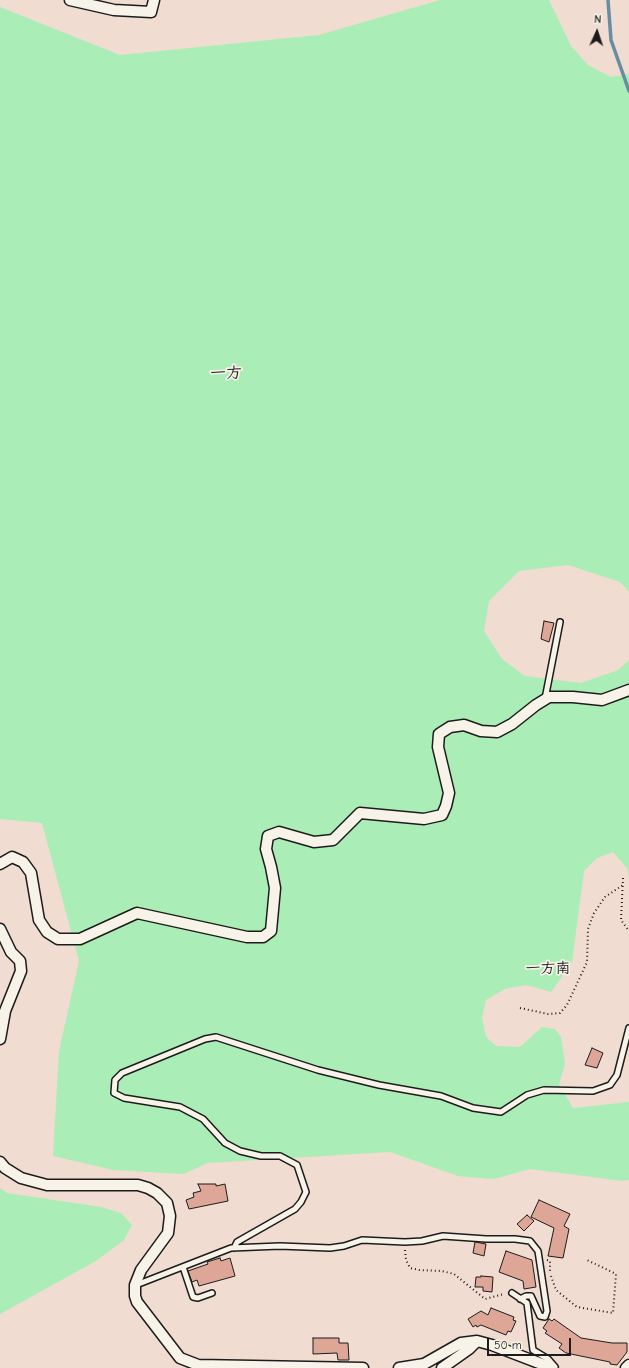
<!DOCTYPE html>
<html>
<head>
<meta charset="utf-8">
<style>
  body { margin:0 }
  #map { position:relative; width:629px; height:1368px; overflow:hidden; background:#f0dcd0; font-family:"Comic Neue",sans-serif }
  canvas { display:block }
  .north { position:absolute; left:577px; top:12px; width:40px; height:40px; -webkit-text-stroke:3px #f7f3e8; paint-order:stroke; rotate:3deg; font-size:11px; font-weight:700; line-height:16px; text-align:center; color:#1c1c1c }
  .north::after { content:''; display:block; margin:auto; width:14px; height:18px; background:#1c1c1c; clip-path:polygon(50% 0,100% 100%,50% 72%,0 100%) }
  .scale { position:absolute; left:487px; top:1338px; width:84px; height:18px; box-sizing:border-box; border:2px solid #1c1c1c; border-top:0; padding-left:5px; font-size:12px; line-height:14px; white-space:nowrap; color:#1c1c1c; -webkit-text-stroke:3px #f7f3e8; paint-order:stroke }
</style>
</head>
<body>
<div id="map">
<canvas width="629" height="1368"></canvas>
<div class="north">N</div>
<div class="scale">50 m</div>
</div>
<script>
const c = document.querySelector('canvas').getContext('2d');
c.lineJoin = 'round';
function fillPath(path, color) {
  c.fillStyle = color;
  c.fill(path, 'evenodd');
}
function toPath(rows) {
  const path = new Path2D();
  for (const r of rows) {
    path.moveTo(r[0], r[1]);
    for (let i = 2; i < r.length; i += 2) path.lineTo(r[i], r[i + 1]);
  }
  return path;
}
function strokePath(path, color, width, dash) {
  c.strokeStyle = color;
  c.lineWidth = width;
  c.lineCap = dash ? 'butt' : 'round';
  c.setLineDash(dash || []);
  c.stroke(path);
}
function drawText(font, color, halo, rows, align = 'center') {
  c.font = font + ' "Comic Neue","Klee One",sans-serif';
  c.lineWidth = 3.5;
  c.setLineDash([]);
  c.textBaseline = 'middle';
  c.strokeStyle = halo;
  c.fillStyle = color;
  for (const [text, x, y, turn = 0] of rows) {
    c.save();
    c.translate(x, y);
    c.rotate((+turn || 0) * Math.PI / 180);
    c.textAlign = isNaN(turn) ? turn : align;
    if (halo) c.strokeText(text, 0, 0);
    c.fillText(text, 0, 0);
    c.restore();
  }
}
fillPath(toPath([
  [440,0,549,0,571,46,588,65,611,77,629,74,629,592,620,582,568,565,519,571,489,601,484,631,502,659,525,676,581,683,618,670,629,660,629,878,627,868,613,852,597,858,584,871,572,962,551,992,526,985,505,989,486,1000,482,1018,486,1037,496,1046,520,1047,542,1027,555,1029,561,1037,565,1064,559,1084,573,1108,629,1102,629,1180,622,1181,530,1169,494,1179,458,1176,390,1152,208,1163,183,1174,113,1170,53,1156,59,1051,79,961,42,823,0,819,0,7,120,55,319,35],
  [0,1188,7,1193,101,1207,121,1213,132,1225,124,1240,96,1261,0,1314]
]), '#abedb6');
strokePath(toPath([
  [608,0,611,40,629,91]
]), '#668da1', 3.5);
const building = toPath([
  [544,621,554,623,549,642,541,639,544,621],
  [592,1048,603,1053,597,1068,585,1065,592,1048],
  [198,1184,216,1184,216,1186,225,1184,228,1201,189,1209,186,1200,194,1197,193,1193,201,1191,198,1184],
  [539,1200,570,1214,564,1226,569,1229,563,1258,548,1256,554,1228,531,1217,539,1200],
  [527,1215,534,1221,524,1231,517,1224,527,1215],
  [475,1242,486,1244,484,1256,473,1253,475,1242],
  [506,1251,532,1260,536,1287,524,1289,523,1281,499,1272,506,1251],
  [220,1258,221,1261,230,1258,235,1276,199,1286,197,1280,192,1282,188,1271,208,1264,207,1262,220,1258],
  [481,1276,493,1277,492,1292,483,1291,483,1287,475,1287,476,1277,481,1277,481,1276],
  [491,1308,514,1317,513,1320,516,1321,511,1332,508,1331,506,1335,481,1325,477,1327,476,1325,473,1327,468,1319,481,1311,488,1315,491,1308],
  [549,1319,552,1321,554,1319,581,1338,612,1343,627,1343,627,1352,617,1365,610,1364,610,1362,566,1353,559,1348,562,1344,545,1333,547,1331,543,1328,549,1319],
  [313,1338,339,1338,339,1343,348,1343,349,1360,338,1360,337,1353,313,1354,313,1338]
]);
fillPath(building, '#dea697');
strokePath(building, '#1c1c1c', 1);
const lane = toPath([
  [545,699,560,622],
  [234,1248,237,1242,295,1209,301,1202,306,1192,297,1165,280,1156,261,1156,240,1151,225,1143,203,1119,180,1107,124,1098,114,1093,115,1080,122,1073,205,1039,216,1037,318,1070,379,1085,441,1096,473,1108,501,1112,527,1095,544,1090,593,1091,610,1085,617,1075,629,1028],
  [183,1267,193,1297,198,1298,212,1293],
  [136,1285,231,1248,280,1246,330,1248,344,1246,362,1240,405,1242,422,1241,443,1236,486,1239,515,1239,530,1241,538,1251,547,1311,545,1317,540,1316,531,1296,526,1296,520,1299],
  [512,1293,527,1303,533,1350,548,1359,555,1367]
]);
const street = toPath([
  [70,0,114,10,151,12,154,0],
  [0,864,12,857,23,862,31,873,39,920,47,932,58,939,80,939,137,913,247,937,263,937,271,931,275,888,271,867,266,849,268,836,279,832,314,842,333,840,360,813,424,819,442,815,446,806,449,793,438,747,439,734,450,727,464,725,481,731,497,732,512,724,536,705,549,697,573,697,602,700,629,690],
  [0,929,11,952,20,961,21,971,5,1011,0,1039],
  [0,1162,5,1168,21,1178,47,1185,138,1185,148,1188,157,1193,167,1203,170,1216,168,1233,141,1270,135,1285,135,1296,137,1302,180,1358,198,1365,363,1368],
  [399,1368,424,1364,461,1343,477,1341,492,1345,552,1368],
  [442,1368,469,1349,477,1341],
  [626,1368,629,1365]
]);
strokePath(lane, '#1c1c1c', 8);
strokePath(street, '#1c1c1c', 13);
strokePath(toPath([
  [623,878,621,920,629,931],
  [520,1008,548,1014,560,1013,567,1005,587,962,588,929,594,913,605,897,623,885],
  [405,1250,406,1260,410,1268,419,1270,442,1271,454,1274,485,1299,504,1294],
  [547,1260,550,1261,550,1271],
  [551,1276,556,1290,577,1307,613,1313,616,1274,587,1260]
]), '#1c1c1c', 2, [1, 3]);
strokePath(lane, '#f7f3e8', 5);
strokePath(street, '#f7f3e8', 10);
drawText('bold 15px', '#1c1c1c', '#f7f3e8', [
  ["一方南",548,969]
]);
drawText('bold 16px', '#1c1c1c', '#f7f3e8', [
  ["一方",226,373]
]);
</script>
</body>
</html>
